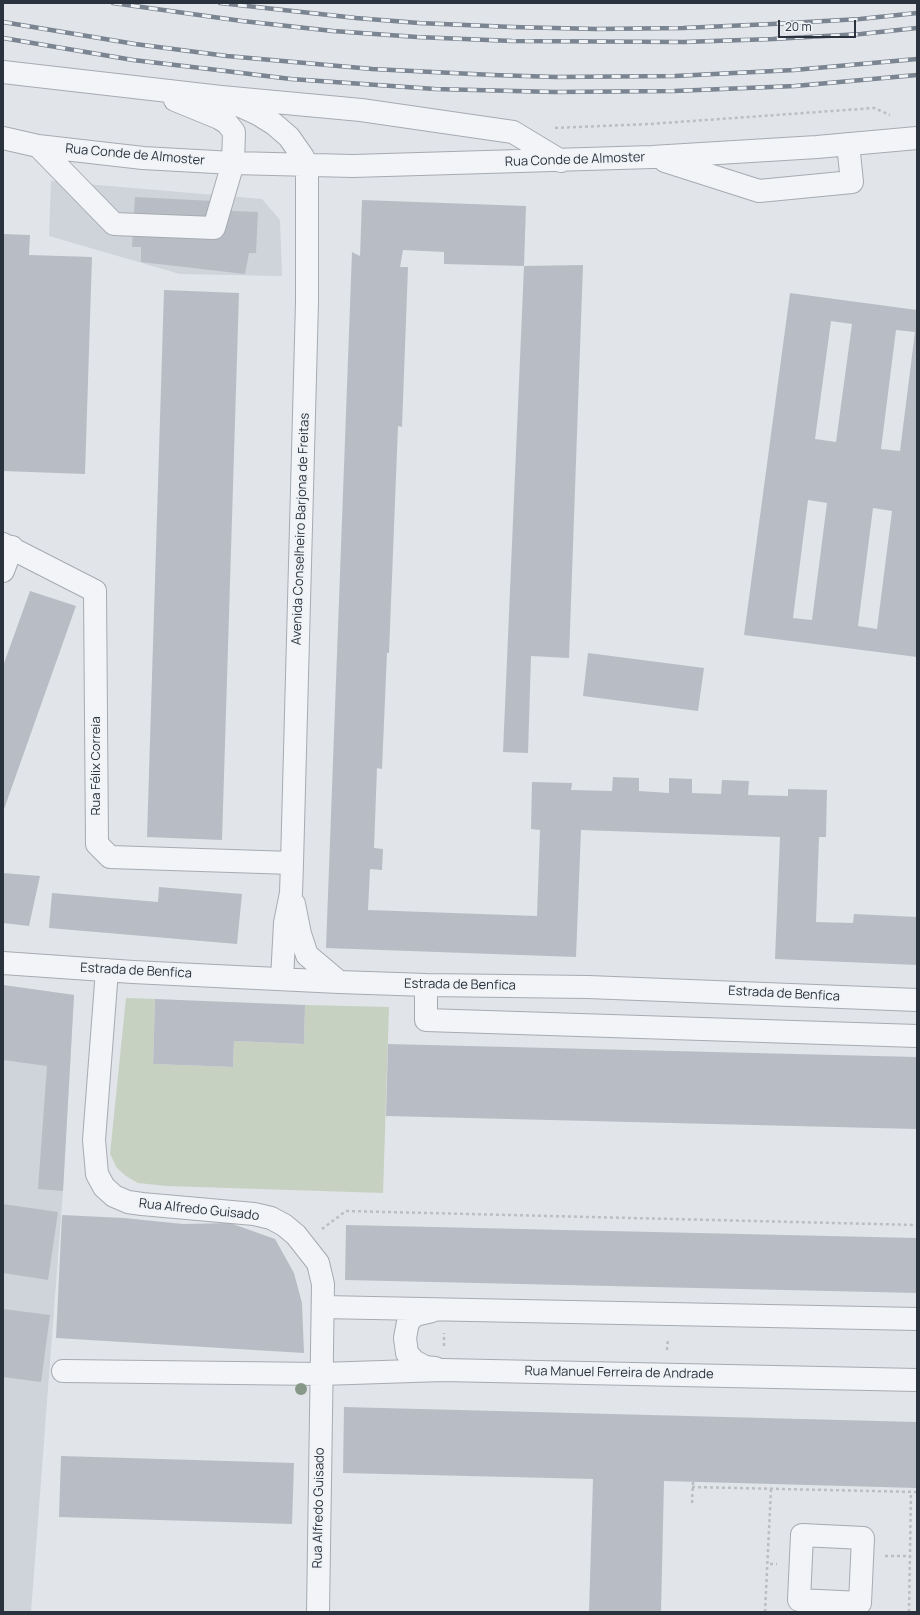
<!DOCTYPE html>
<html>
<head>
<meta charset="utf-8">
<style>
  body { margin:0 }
  #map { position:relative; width:920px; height:1615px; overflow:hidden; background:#e1e4e8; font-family:Manrope,sans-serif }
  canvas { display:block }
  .frame { position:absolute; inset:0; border:4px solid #2a323e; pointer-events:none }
  .scale { position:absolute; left:778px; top:20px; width:78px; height:18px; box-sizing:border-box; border:2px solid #2a323e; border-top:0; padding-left:5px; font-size:12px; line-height:14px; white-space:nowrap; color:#2a323e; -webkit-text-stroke:3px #f0f3f6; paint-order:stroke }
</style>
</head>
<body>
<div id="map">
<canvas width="920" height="1615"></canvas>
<div class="frame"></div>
<div class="scale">20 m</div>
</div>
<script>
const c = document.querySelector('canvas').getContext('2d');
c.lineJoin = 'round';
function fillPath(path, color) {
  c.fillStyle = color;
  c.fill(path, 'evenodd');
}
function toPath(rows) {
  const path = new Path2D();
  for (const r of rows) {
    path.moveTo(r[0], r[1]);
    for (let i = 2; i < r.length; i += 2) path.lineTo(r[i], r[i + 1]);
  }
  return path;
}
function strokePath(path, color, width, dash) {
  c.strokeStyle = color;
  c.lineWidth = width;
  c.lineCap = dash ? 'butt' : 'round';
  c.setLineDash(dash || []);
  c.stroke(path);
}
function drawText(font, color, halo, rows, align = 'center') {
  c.font = font + ' Manrope,sans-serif';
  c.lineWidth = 4;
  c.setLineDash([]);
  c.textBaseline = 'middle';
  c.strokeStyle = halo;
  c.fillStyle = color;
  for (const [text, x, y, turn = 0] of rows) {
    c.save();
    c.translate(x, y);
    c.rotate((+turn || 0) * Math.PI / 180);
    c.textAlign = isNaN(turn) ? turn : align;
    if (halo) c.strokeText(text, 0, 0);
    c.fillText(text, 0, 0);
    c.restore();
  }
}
fillPath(toPath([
  [51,181,262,199,280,220,282,276,180,274,49,236],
  [3,985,74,995,63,1191,31,1612,3,1612]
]), '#cfd3da');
fillPath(toPath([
  [126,998,155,999,153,1064,233,1067,234,1041,304,1044,305,1005,389,1007,383,1193,167,1186,138,1183,126,1176,117,1168,110,1154]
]), '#c6d1c2');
fillPath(toPath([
  [135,197,232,202,232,211,258,212,256,253,249,253,245,274,141,262,141,247,132,247],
  [362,200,526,206,524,266,583,265,569,658,531,656,528,753,503,752,524,266,444,264,444,252,403,250,400,267,408,267,402,427,398,426,389,653,387,653,382,769,377,768,374,848,383,849,382,870,370,869,368,910,537,916,540,830,531,829,532,782,572,783,571,790,612,791,613,777,639,778,639,791,669,793,669,778,692,779,692,793,721,794,722,780,749,781,748,795,788,796,788,789,827,790,826,837,819,837,816,922,853,923,854,914,917,917,917,965,775,959,780,837,581,830,576,957,326,948,352,252,360,256],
  [3,234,30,235,29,255,92,257,85,474,3,471],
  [164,290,239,293,222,840,147,837],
  [790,293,917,310,917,657,744,635],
  [831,321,852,324,836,442,815,439],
  [896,330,915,332,900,451,881,449],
  [808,500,827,503,812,620,793,618],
  [873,508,892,511,877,629,858,626],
  [30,591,76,606,3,812,3,666],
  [588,653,704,668,698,711,583,696],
  [3,873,40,876,29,926,3,923],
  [159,887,242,894,237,944,49,928,52,893,158,902],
  [3,985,74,995,63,1191,38,1189,47,1066,3,1060],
  [155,999,305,1005,304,1044,234,1041,233,1067,153,1064],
  [388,1044,917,1057,917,1129,386,1116],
  [3,1204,58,1212,48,1280,3,1273],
  [62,1215,124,1218,183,1224,230,1223,275,1239,294,1273,302,1303,304,1353,56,1338],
  [346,1225,917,1238,917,1293,345,1280],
  [3,1309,50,1315,41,1382,3,1377],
  [344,1407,917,1422,917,1488,664,1481,661,1612,589,1612,593,1479,343,1473],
  [61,1456,294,1463,292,1524,59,1517]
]), '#b8bdc5');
const minor = toPath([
  [3,72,221,97,361,110,513,132,561,161],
  [221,97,258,114,274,124,289,137,303,157,307,166,307,302,292,863,291,893,285,923,282,979],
  [3,138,38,146,143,158,233,163,353,166,652,157,817,147,917,138],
  [38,146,114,224,214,228,233,163,234,132,227,123,219,118,175,100],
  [665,161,759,191,852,182,848,144],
  [3,544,95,591,97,844,110,857,292,863],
  [3,571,12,547],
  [294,904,300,934,307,955,339,982],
  [3,963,133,972,339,982,426,985,588,987,917,1000],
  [107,970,94,1140,97,1174,104,1187,114,1196,128,1202,142,1204,254,1214,271,1218,284,1225,296,1235,318,1263,323,1284,318,1612],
  [426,985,426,1020,917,1036],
  [323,1307,917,1319],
  [432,1311,415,1315,408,1322,405,1338,407,1353,414,1361,425,1367,435,1368],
  [63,1371,321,1374,443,1370,917,1380],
  [802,1535,863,1538,860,1603,799,1600,802,1535]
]);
strokePath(minor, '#a6abb2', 24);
strokePath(toPath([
  [555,128,650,124,874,108,890,115],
  [322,1229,346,1211,917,1225],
  [444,1346,444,1333],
  [667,1350,668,1339],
  [692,1487,917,1492],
  [692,1503,693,1482],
  [885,1556,910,1556],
  [770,1564,777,1564],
  [765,1612,771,1489],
  [909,1612,911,1492]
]), '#bbbec3', 2.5, [3, 3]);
strokePath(minor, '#f3f4f7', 22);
const rail = toPath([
  [113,3,242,21,333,31,417,37,512,41,684,42,773,39,861,34,917,28],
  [220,3,356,18,419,23,512,27,596,29,683,28,772,24,860,19,917,13],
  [3,22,135,44,227,56,372,69,493,75,556,77,675,76,794,70,917,59],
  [3,38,133,60,209,69,291,79,435,89,555,92,674,91,795,86,917,75]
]);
strokePath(rail, '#7b8491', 4.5);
strokePath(rail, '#f0f3f6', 3, [9]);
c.fillStyle = '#889888';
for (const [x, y] of [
  [301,1389]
]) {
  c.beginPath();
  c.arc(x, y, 6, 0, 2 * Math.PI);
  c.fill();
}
drawText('13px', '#2a323e', '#f0f3f6', [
  ["Rua Conde de Almoster",135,155,5],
  ["Rua Conde de Almoster",575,160,-2],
  ["Avenida Conselheiro Barjona de Freitas",301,529,-88],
  ["Rua Félix Correia",96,766,-90],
  ["Estrada de Benfica",136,971,3],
  ["Estrada de Benfica",460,985,1],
  ["Estrada de Benfica",784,994,3],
  ["Rua Alfredo Guisado",199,1210,6],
  ["Rua Manuel Ferreira de Andrade",619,1373,1],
  ["Rua Alfredo Guisado",319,1508,-89]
]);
</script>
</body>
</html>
